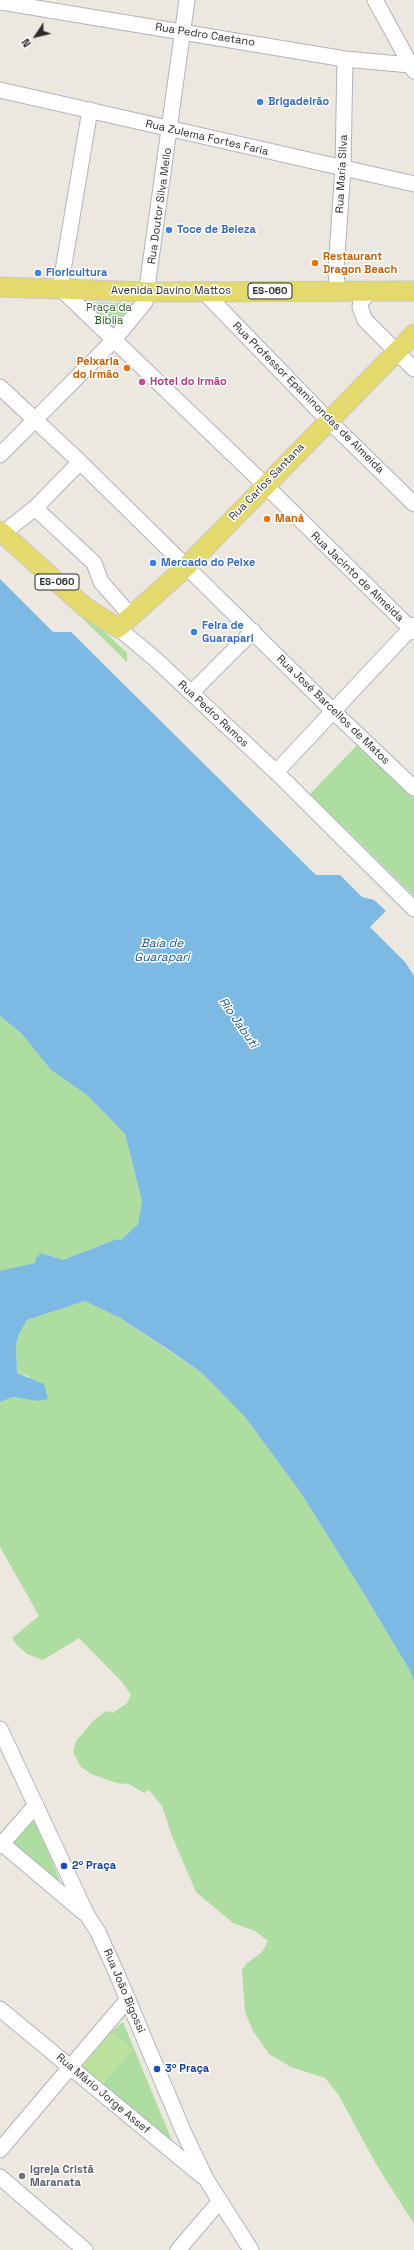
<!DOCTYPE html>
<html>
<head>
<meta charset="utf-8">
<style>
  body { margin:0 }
  #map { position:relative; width:414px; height:2250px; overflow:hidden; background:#ece8df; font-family:"Space Grotesk",sans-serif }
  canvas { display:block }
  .north { position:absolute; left:16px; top:16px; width:40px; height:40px; -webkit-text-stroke:3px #fff; paint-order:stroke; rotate:235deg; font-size:11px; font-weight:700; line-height:16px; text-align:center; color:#2b2b2b }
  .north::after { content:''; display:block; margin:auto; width:14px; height:18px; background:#2b2b2b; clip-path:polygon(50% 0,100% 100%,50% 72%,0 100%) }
</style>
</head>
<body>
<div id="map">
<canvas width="414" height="2250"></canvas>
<div class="north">N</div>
</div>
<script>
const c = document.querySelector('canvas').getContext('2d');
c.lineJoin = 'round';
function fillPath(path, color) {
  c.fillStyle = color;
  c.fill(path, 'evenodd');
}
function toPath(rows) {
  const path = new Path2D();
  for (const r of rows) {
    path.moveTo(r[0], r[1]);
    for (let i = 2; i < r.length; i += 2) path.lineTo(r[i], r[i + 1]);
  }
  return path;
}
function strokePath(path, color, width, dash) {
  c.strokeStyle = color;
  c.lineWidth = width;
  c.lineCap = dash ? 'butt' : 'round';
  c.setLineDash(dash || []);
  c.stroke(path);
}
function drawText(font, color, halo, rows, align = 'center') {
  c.font = font + ' "Space Grotesk",sans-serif';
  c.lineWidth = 3;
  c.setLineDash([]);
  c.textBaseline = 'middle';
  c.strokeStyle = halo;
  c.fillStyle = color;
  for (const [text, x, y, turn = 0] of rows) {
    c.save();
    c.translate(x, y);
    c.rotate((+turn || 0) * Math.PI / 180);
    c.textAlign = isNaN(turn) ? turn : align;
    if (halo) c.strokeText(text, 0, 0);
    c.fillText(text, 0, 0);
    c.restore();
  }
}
fillPath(toPath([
  [79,302,133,303,111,334],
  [75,611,90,618,127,653,127,662],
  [359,743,414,797,414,896,310,794],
  [0,1016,21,1033,51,1070,87,1095,125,1134,142,1201,138,1224,121,1240,117,1239,63,1260,41,1253,35,1263,3,1272,0,1271],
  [85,1301,120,1318,202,1373,245,1417,301,1493,361,1589,410,1671,414,1681,414,2224,376,2164,338,2094,325,2078,291,2067,269,2054,253,2031,245,2012,242,1970,247,1963,262,1952,268,1941,255,1931,233,1923,196,1892,172,1836,162,1806,149,1790,144,1793,129,1784,117,1783,91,1774,81,1767,73,1752,76,1741,94,1720,106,1711,113,1713,127,1703,131,1695,122,1682,79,1638,43,1660,27,1654,17,1645,12,1638,39,1616,0,1547,0,1402,13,1397,37,1401,28,1376,17,1373,16,1345,19,1334,27,1320],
  [34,1815,62,1886,8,1844],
  [123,2022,173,2143,101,2085,132,2050,111,2032]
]), '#addda1');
fillPath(toPath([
  [111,2032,132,2050,101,2085,80,2068]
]), '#bce39e');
fillPath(toPath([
  [0,579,53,632,71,632,316,875,340,875,362,897,374,900,386,911,370,927,405,962,414,976,414,1681,410,1671,361,1589,301,1493,245,1417,202,1373,169,1350,120,1318,85,1301,27,1320,19,1334,16,1345,17,1373,44,1384,48,1399,37,1401,13,1397,0,1402,0,1271,35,1263,36,1258,41,1253,63,1260,117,1239,121,1240,138,1224,142,1201,125,1134,87,1095,51,1070,21,1033,0,1016]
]), '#7cb9e3');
const minor = toPath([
  [375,0,414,71],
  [0,2,345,59,410,65],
  [0,90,414,184],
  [90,110,60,288,265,485,414,632],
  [337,290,336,269,343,168,345,59],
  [371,290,361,302,360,307,365,320,414,369],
  [203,291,328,420,414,504],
  [0,387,80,462,334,712,414,788],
  [0,455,113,341,145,302,187,0],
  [35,508,94,563,101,582,125,609],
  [2,534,35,508,80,462],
  [118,628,154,658,276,772,414,909],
  [191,693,253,631],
  [276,772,414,625],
  [0,1729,87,1915,98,1932,117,1974,184,2133,206,2179,251,2250],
  [0,1842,83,1912],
  [0,1846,36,1805],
  [0,2009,202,2176],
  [0,2150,128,1999],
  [0,2177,85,2250],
  [178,2250,219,2202]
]);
const major = toPath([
  [0,287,148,292,414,291],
  [0,531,85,607,118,628,186,567,414,334]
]);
strokePath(minor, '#b2b3bd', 17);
strokePath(major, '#c8c8c8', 21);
strokePath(minor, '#fff', 15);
strokePath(major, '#e4d96c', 19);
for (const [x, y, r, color] of [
  [260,102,4,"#3f7fe0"],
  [169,230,4,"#3f7fe0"],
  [315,263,4,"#e8710a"],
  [38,273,4,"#3f7fe0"],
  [127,368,4,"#e8710a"],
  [142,382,4,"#d1479c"],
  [267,519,4,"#e8710a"],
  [153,563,4,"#3f7fe0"],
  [194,632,4,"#3f7fe0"],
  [64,1866,4,"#1a4fb4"],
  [157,2069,4,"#1a4fb4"],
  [22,2176,4,"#6b7280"]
]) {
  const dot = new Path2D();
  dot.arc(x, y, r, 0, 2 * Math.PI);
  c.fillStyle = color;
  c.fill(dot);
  strokePath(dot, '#fff', 1.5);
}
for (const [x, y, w] of [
  [270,291,44],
  [57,582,44]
]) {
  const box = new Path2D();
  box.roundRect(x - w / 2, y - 8, w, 16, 3);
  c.fillStyle = '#fff';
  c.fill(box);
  strokePath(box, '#2b2b2b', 1);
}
drawText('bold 10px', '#2b2b2b', null, [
  ["ES-060",270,291],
  ["ES-060",57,582]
]);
drawText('11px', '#2b2b2b', '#fff', [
  ["Rua Pedro Caetano",205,35,9],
  ["Rua Zulema Fortes Faria",207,138,13],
  ["Rua Maria Silva",342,174,-87],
  ["Rua Doutor Silva Mello",160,206,-82],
  ["Avenida Davino Mattos",171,291],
  ["Rua Professor Epaminondas de Almeida",308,398,45],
  ["Rua Carlos Santana",267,482,-46],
  ["Rua Jacinto de Almeida",357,577,44],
  ["Rua José Barcellos de Matos",333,710,44],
  ["Rua Pedro Ramos",213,714,43],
  ["Rua João Bigossi",124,1991,67],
  ["Rua Mário Jorge Assef",103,2094,40]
]);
drawText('bold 11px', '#366cbe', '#fff', [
  ["Brigadeirão",268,102],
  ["Toce de Beleza",177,230],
  ["Floricultura",46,273],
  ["Mercado do Peixe",161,563],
  ["Feira de",202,626],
  ["Guarapari",202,639]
], 'left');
drawText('bold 11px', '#c56008', '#fff', [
  ["Restaurant",323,257],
  ["Dragon Beach",323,270],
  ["Peixaria",119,362,"right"],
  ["do Irmão",119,375,"right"],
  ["Maná",275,519]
], 'left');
drawText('11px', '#266221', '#fff', [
  ["Praça da",109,308],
  ["Biblia",109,321]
]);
drawText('bold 11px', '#b23c85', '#fff', [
  ["Hotel do Irmão",150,382]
], 'left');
drawText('bold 11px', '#164399', '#fff', [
  ["2º Praça",72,1866],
  ["3º Praça",165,2069]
], 'left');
drawText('bold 11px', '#5b616d', '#fff', [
  ["Igreja Cristã",30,2170],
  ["Maranata",30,2183]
], 'left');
drawText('italic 12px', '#1a5790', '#fff', [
  ["Baía de",162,944],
  ["Guarapari",162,958],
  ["Rio Jabuti",238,1023,55]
]);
</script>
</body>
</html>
